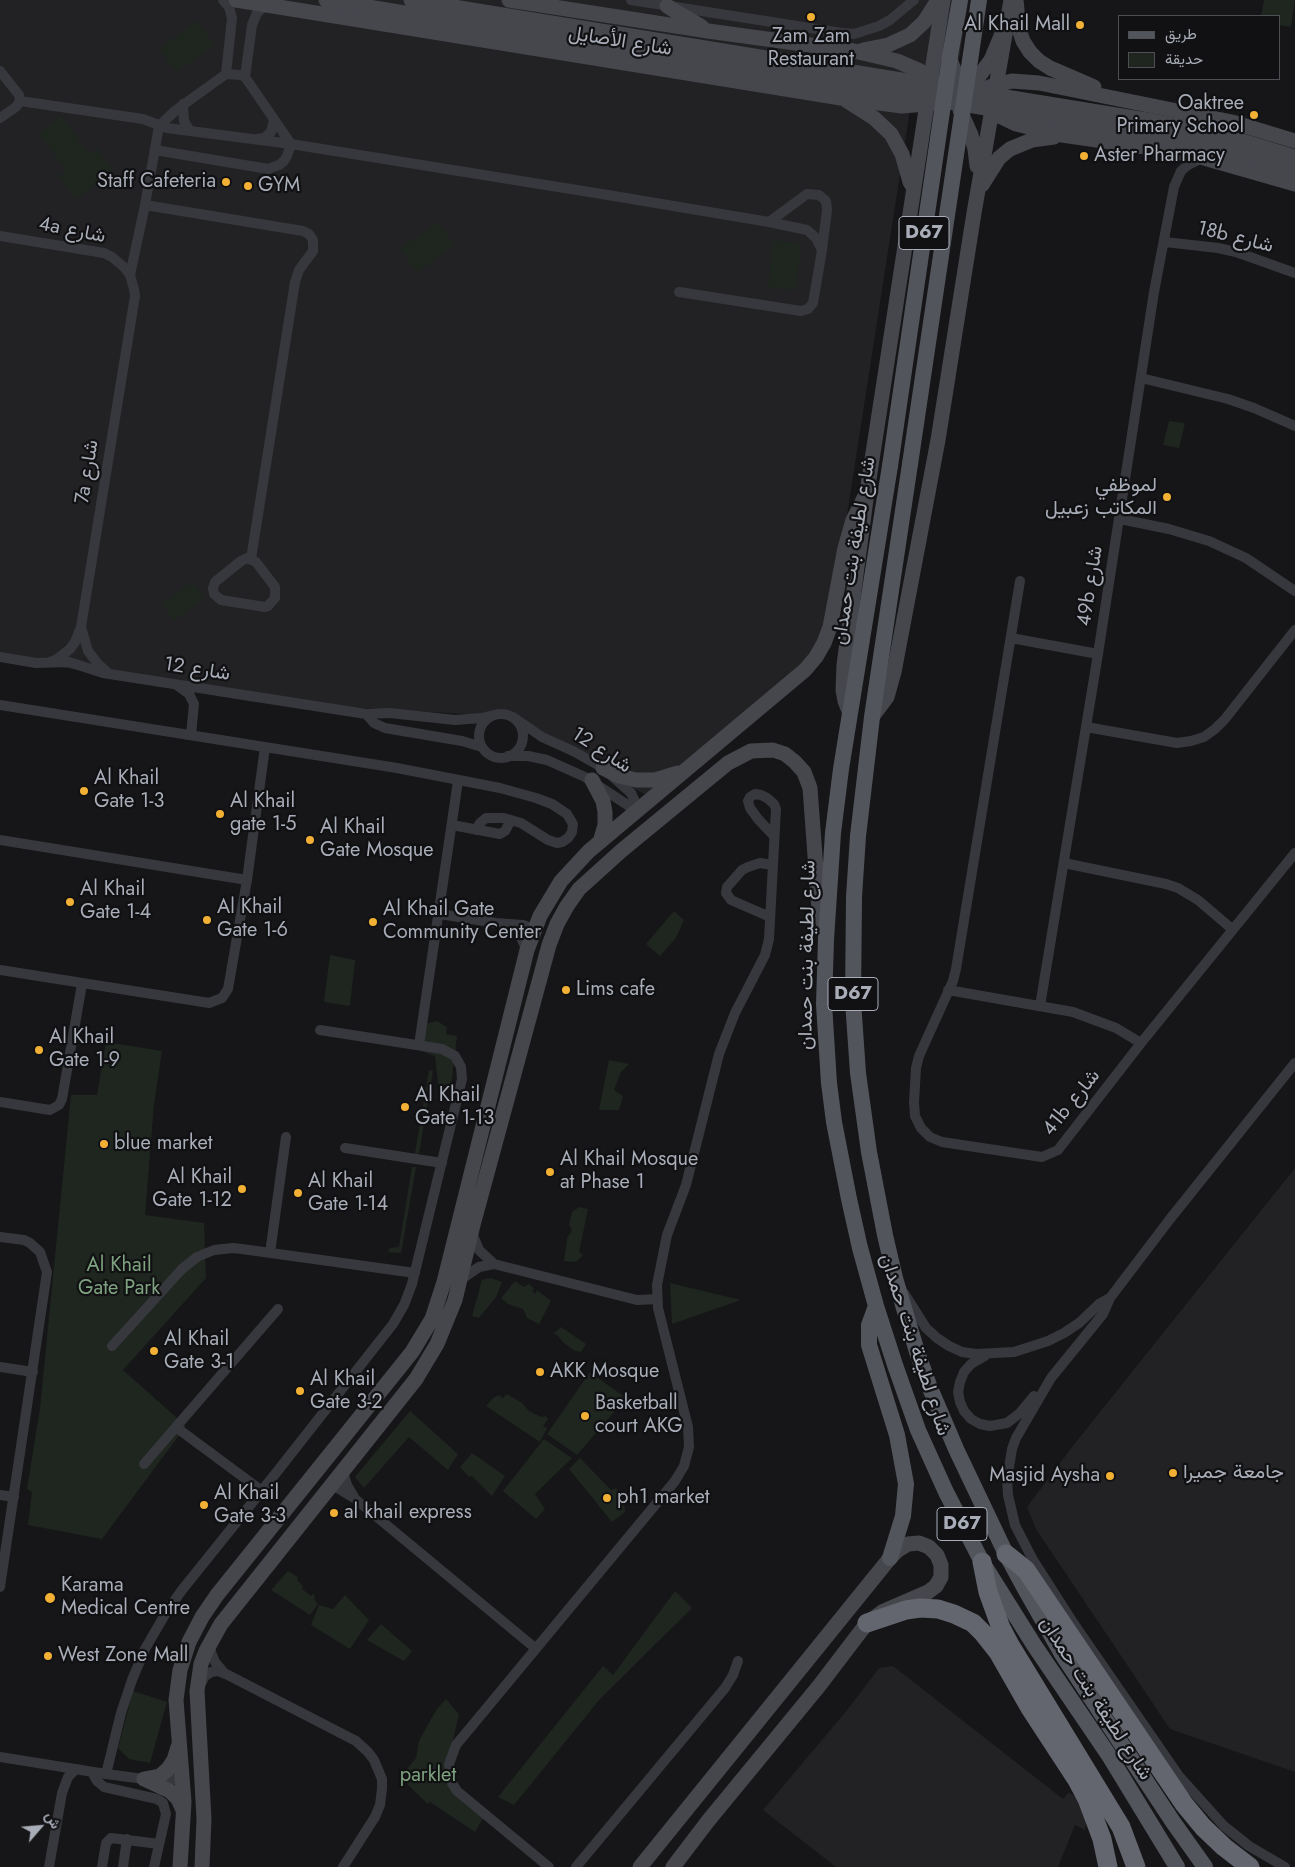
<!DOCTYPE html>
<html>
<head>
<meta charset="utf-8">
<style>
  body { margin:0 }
  #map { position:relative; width:1295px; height:1867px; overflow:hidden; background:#161618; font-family:Jost,Vazirmatn,sans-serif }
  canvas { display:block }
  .legend { position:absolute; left:1118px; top:15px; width:162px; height:65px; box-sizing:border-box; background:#111113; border:1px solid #4d4f55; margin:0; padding:6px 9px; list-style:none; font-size:15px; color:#a8adb8 }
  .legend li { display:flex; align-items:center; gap:10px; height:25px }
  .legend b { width:25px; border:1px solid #4d4f55 }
  .north { position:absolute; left:15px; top:1802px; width:50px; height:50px; -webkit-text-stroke:4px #111113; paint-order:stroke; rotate:63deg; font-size:14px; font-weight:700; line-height:20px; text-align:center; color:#a8adb8 }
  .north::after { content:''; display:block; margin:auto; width:18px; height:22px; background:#a8adb8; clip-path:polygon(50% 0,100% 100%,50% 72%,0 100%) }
</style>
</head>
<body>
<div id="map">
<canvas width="1295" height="1867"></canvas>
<ul class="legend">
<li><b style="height:6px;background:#53555c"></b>طريق</li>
<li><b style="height:14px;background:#1e261f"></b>حديقة</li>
</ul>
<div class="north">ش</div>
</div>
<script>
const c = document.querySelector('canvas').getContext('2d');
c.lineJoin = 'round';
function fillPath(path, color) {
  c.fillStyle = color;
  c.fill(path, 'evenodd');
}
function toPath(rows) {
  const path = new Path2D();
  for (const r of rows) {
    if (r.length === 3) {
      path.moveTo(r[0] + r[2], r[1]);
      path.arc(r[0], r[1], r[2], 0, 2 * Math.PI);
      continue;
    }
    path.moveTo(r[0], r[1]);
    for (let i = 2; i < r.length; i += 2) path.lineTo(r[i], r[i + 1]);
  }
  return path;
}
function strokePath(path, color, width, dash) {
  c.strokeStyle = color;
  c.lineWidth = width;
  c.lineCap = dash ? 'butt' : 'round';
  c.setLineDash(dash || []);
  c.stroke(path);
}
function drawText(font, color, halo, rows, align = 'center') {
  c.font = font + ' Jost,Vazirmatn,sans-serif';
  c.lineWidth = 4.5;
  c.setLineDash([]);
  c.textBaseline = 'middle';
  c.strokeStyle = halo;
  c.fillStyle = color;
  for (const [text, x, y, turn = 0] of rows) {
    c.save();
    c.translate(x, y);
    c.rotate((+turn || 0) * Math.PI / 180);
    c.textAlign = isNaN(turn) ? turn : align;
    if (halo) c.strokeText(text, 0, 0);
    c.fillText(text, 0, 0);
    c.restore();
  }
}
fillPath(toPath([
  [0,0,969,0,954,90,914,84,826,650,648,796,500,716,253,702,0,656],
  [1295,1168,1295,1772,1170,1729,1036,1529,1027,1507,1072,1447],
  [893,1666,1063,1799,1069,1792,1076,1798,1087,1819,1085,1830,1075,1825,1058,1867,836,1867,763,1810,848,1709,879,1668]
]), '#222225');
fillPath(toPath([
  [1264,0,1295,0,1291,27,1279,25,1279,16,1261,16],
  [197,21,214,45,176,72,159,49],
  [62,116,89,154,97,148,114,172,76,199,59,176,66,171,39,133],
  [438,222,455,245,417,273,400,249],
  [773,240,801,244,796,290,768,287],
  [1169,421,1185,423,1179,448,1163,445],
  [193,581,205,598,174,621,162,604],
  [674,911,684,920,676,938,660,956,646,944],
  [330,955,355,960,350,1006,324,1002],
  [437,1021,447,1027,446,1034,457,1036,451,1086,438,1084,435,1056,421,1051,425,1024],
  [106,1042,162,1051,154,1104,145,1215,204,1223,206,1278,123,1370,186,1426,102,1539,28,1525,32,1492,27,1489,40,1408,71,1095,97,1095],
  [609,1060,629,1064,621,1072,614,1090,623,1096,619,1110,599,1110],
  [429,1070,433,1071,419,1154,415,1153],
  [412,1167,416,1167,401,1253,388,1252,390,1248,399,1247],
  [579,1207,588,1209,579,1252,583,1255,576,1262,564,1261,567,1239,572,1230,569,1225,572,1212],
  [490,1278,502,1282,496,1297,479,1318,472,1316,482,1280],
  [515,1281,524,1287,529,1284,534,1289,532,1291,535,1294,537,1290,551,1301,539,1324,527,1318,523,1309,508,1304,501,1298],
  [670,1283,741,1300,672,1324],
  [561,1327,586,1344,581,1352,575,1351,564,1343,556,1334,553,1334],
  [590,1372,626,1398,577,1455,547,1434],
  [507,1394,522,1403,529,1411,541,1417,546,1416,548,1419,543,1426,547,1428,540,1442,486,1406,493,1398,499,1395,503,1398],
  [410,1411,458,1454,448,1470,409,1437,364,1488,355,1477],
  [544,1439,572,1458,535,1494,545,1509,536,1519,503,1491],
  [472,1453,505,1476,492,1496,472,1476,469,1477,460,1467],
  [580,1458,611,1490,616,1488,624,1501,625,1512,612,1522,569,1469],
  [288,1571,298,1577,297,1580,303,1586,302,1589,311,1596,313,1594,315,1596,314,1599,318,1604,310,1615,271,1590],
  [675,1591,692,1608,600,1699,514,1805,498,1797,603,1666,613,1675],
  [345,1595,369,1620,350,1649,311,1625,319,1605,333,1609],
  [381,1624,412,1651,404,1661,367,1640],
  [133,1691,167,1702,150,1763,129,1759,118,1748],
  [446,1699,459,1714,448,1762,448,1778,483,1818,475,1832,430,1802,428,1804,408,1785,405,1777,407,1769,416,1758,419,1741,431,1719,437,1709]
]), '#1e261f');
strokePath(toPath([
  [223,0,229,7,232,18,226,74],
  [631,0,842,33,854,34,879,26,890,20,914,0],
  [0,71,19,95,20,101,16,107,0,118],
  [245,77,252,25,257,13,267,4],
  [20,101,143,119,167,128,291,144,608,195,769,222,807,230,816,238,822,250],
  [183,104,184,121,190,131],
  [257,139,264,138,271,132,274,120],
  [145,205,303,231,309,234,313,240,313,251,299,270,295,282,251,559],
  [0,236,104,253,112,257,125,268,130,275,134,289,135,296,81,627,75,642,70,649,57,659,50,662],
  [1165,242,1218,248,1236,252,1295,273],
  [130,275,145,205,159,126,176,110,226,74,241,75,245,77,291,144,287,156,284,161,279,165,268,169,155,150],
  [679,292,801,311,808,309,813,303,822,250,827,210,826,201,819,195,807,194,769,222],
  [1141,378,1228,399,1254,408,1295,426],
  [1120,519,1169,529,1209,541,1246,558,1295,591],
  [247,558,256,562,275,587,275,598,268,606,265,607,221,600,214,594,213,588,215,582,241,561,247,558],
  [1020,581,956,969,953,981,919,1056,916,1068,914,1102,915,1116,921,1128,930,1137,942,1142,1042,1157,1058,1150,1141,1043,1295,853],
  [81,627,88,651,98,664,108,673],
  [1011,638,1098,654],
  [0,657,36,663,69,662,103,673,366,714,390,713,455,720,482,718,494,715],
  [178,686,189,694,194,704,191,735],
  [0,705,397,768,500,788,536,798,552,804,567,814,573,824,572,832,568,838,562,842,557,843,548,840,521,823,504,818,486,818,480,823,476,830],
  [366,714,374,723,385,728,462,741,482,747],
  [501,736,22],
  [513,717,542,737,575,752,603,768,631,793,639,810],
  [1086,727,1177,743,1191,741,1204,737,1215,729,1225,719,1295,630],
  [508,756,528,756,547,760,585,777,629,806,639,810],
  [452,825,500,834,505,831,511,820],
  [0,840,247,880],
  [1064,863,1166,884,1178,888,1198,900,1232,929],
  [440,914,496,923,523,925,534,929],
  [770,917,731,900,726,893,727,887,742,870,748,867,760,863,772,865],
  [504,924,519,934,527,950],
  [0,970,209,1003,222,998,228,989,247,880,265,747],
  [948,990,1073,1012,1116,1028,1141,1043],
  [1040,1006,1098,654,1154,292,1174,187,1181,171,1188,165,1202,158],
  [419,1045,458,781],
  [0,1102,50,1110,59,1105,62,1099,82,984],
  [345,1148,442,1163],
  [472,1233,479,1250,494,1264,637,1300,657,1299],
  [0,1237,24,1240,30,1243,40,1252,47,1272,0,1587],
  [270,1253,286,1137],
  [460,1280,479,1267,494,1264],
  [904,1293,926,1328,937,1338,949,1346,962,1352,976,1354,1014,1352,1048,1341,1064,1333,1079,1323,1099,1304,1110,1298],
  [112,1346,182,1269,197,1257,214,1250,233,1248,242,1249,415,1273],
  [985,1356,971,1364,964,1372,960,1382,958,1392,960,1402,964,1411,971,1419,980,1424,990,1426,1007,1423,1020,1413,1034,1396],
  [0,1367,33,1372],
  [177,1428,262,1491],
  [144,1464,278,1309],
  [343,1472,347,1485,354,1497],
  [331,1484,354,1498,535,1648],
  [0,1495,14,1497],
  [210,1643,211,1652,215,1662,225,1674],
  [200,1685,205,1676,211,1672,218,1671,226,1674,356,1741,368,1752,374,1760,382,1779,382,1789,380,1805,375,1817,343,1867],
  [0,1757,106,1774,144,1779,173,1779,183,1782],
  [92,1772,97,1781,104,1787,157,1799,163,1803,166,1814,154,1867],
  [106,1774,121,1713,132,1680,145,1649,167,1611,182,1590,276,1473,393,1324,404,1305,412,1284,462,1079,461,1067,455,1056,442,1049,320,1030],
  [49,1867,62,1793,68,1777,76,1769],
  [102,1867,106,1843,111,1838,159,1844],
  [123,1867,127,1839],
  [549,1867,457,1791,452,1783,449,1764,456,1745,675,1481,684,1466,689,1447,688,1427,658,1308,657,1285,667,1235,686,1185,719,1054,735,1013,765,955,769,939,776,809,774,804,767,798,761,795,755,794,750,797,748,801,750,808,758,819,774,836],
  [576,1867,725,1688,733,1675,738,1661],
  [1285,1867,1249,1846,1224,1826,1179,1776,1072,1621,1033,1560,1015,1525,1008,1495,1007,1479,1012,1449,1016,1438,1051,1378,1103,1314,1110,1298,1170,1219,1295,1063]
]), '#37383d', 10);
strokePath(toPath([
  [236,0,841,98,902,106,939,103,968,91,991,60,1004,29],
  [509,0,708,31,854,51,897,61,920,71,936,83],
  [1016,0,1019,29,1023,41,1030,52,1039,61,1050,68,1094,87],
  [667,6,702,27],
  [863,50,888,45,910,35,924,22,938,0],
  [948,56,959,80,972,96,991,112,1016,124,1062,135,1166,150,1204,158,1295,184],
  [989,87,1012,81,1039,83,1232,122,1295,141],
  [847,101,874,118,891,134,902,154,910,182,914,188],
  [960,110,971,135,975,149,977,166],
  [982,185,999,158,1010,149,1032,140,1054,137],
  [849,711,845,701,843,690,844,665,867,492,943,0],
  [872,717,887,697,894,672,938,440,974,213,1011,0],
  [603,768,619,776,636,780,655,780,678,773],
  [592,780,603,801,605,812,605,825,600,842],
  [144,1779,160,1776,168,1769,174,1760,178,1747],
  [144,1779,170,1791,178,1799,183,1810],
  [180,1867,184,1802,176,1700,180,1670,189,1642,202,1617,217,1595,412,1352,432,1319,444,1282,527,950,540,916,561,881,589,851,805,670,816,657,824,643,830,627,845,548,853,520,867,492],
  [202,1867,204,1819,197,1691,201,1664,206,1651,221,1624,416,1379,437,1344,455,1300,473,1225,549,945,557,924,567,906,579,889,621,851,728,763,751,751,773,750,785,754,795,762,804,772,810,788,819,910,824,932],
  [640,1867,890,1558,898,1550,908,1544,919,1543,929,1547,937,1555,941,1565,941,1577,936,1586,928,1592,882,1612,867,1623,819,1686,708,1821,673,1867]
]), '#45474d', 15);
strokePath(toPath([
  [910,464,872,717,858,836,854,897,853,1001,858,1073,869,1152,885,1235,895,1278,918,1355,930,1388,956,1449,1006,1554,1025,1589,1062,1654,1173,1822,1205,1867],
  [890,466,841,769,833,833,826,940,824,1004,829,1083,834,1122,849,1199,860,1248,876,1306,895,1365,918,1430,946,1492,982,1562,1034,1645,1110,1757,1177,1867],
  [876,1306,869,1325,869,1345,897,1435,906,1484,903,1516,890,1558]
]), '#53555c', 16);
strokePath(toPath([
  [1006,1554,1026,1570,1184,1804,1203,1827,1224,1847,1250,1867],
  [982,1562,988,1592,1001,1628,1010,1645,1121,1827,1136,1867],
  [867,1623,906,1610,920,1608,938,1609,954,1614,973,1623,983,1633,998,1652,1030,1708,1077,1780,1087,1799,1102,1839,1108,1867]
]), '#63666e', 19);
strokePath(toPath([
  [326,0,1151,135,1216,148,1295,172],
  [411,0,1153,121,1216,133,1295,157]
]), '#45474d', 15);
strokePath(toPath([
  [910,464,979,0],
  [890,466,951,50,960,0]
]), '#53555c', 16);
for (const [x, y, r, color] of [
  [811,17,5,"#f2b134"],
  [1080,25,5,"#f2b134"],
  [1254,115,5,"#f2b134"],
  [1084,156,5,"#f2b134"],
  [226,182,5,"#f2b134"],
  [248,186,5,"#f2b134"],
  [1167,497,5,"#f2b134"],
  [84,791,5,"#f2b134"],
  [220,814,5,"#f2b134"],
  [310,840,5,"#f2b134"],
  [70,902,5,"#f2b134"],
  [207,920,5,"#f2b134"],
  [373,922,5,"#f2b134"],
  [566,990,5,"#f2b134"],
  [39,1050,5,"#f2b134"],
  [405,1107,5,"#f2b134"],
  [104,1144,5,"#f2b134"],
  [550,1172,5,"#f2b134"],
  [242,1189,5,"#f2b134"],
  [298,1193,5,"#f2b134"],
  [154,1351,5,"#f2b134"],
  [540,1372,5,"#f2b134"],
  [300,1391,5,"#f2b134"],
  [585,1416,5,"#f2b134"],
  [1173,1473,5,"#f2b134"],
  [1110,1476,5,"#f2b134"],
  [607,1498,5,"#f2b134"],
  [204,1505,5,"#f2b134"],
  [334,1513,5,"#f2b134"],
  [50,1598,6,"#f2b134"],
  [48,1656,5,"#f2b134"]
]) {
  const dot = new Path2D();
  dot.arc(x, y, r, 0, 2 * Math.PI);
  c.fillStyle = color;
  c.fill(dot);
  strokePath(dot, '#111113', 2);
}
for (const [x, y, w] of [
  [924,233,50],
  [853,994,50],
  [962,1524,50]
]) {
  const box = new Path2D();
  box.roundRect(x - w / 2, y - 16.5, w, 33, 4);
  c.fillStyle = '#111113';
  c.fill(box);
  strokePath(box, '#a8adb8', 1);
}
drawText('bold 19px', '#a8adb8', null, [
  ["D67",924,233],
  ["D67",853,994],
  ["D67",962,1524]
]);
drawText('20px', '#a8adb8', '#111113', [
  ["Al Khail Mall",1070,25,"right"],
  ["Zam Zam",811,37,"center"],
  ["Restaurant",811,60,"center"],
  ["Oaktree",1244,104,"right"],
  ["Primary School",1244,127,"right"],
  ["Aster Pharmacy",1094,156],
  ["Staff Cafeteria",216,182,"right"],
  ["GYM",258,186],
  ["لموظفي",1157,486,"right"],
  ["المكاتب زعبيل",1157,509,"right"],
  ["Al Khail",94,779],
  ["Gate 1-3",94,802],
  ["Al Khail",230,802],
  ["gate 1-5",230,825],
  ["Al Khail",320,828],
  ["Gate Mosque",320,851],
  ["Al Khail",80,890],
  ["Gate 1-4",80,913],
  ["Al Khail",217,908],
  ["Gate 1-6",217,931],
  ["Al Khail Gate",383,910],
  ["Community Center",383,933],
  ["Lims cafe",576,990],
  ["Al Khail",49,1038],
  ["Gate 1-9",49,1061],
  ["Al Khail",415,1096],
  ["Gate 1-13",415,1119],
  ["blue market",114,1144],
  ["Al Khail Mosque",560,1160],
  ["at Phase 1",560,1183],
  ["Al Khail",232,1178,"right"],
  ["Gate 1-12",232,1201,"right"],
  ["Al Khail",308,1182],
  ["Gate 1-14",308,1205],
  ["Al Khail",164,1340],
  ["Gate 3-1",164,1363],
  ["AKK Mosque",550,1372],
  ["Al Khail",310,1380],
  ["Gate 3-2",310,1403],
  ["Basketball",595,1404],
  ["court AKG",595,1427],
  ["جامعة جميرا",1183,1473],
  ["Masjid Aysha",1100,1476,"right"],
  ["Al Khail",214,1494],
  ["Gate 3-3",214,1517],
  ["ph1 market",617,1498],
  ["al khail express",344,1513],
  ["Karama",61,1586],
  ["Medical Centre",61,1609],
  ["West Zone Mall",58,1656]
], 'left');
drawText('20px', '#a8adb8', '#111113', [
  ["شارع الأصايل",620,42,9],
  ["4a شارع",72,231,11],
  ["18b شارع",1235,238,14],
  ["7a شارع",88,472,-81],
  ["شارع لطيفة بنت حمدان",855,551,-81],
  ["49b شارع",1091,586,-81],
  ["شارع 12",197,670,9],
  ["شارع 12",601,751,33],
  ["شارع لطيفة بنت حمدان",808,955,-89],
  ["41b شارع",1072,1103,-51],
  ["شارع لطيفة بنت حمدان",914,1345,72],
  ["شارع لطيفة بنت حمدان",1095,1699,57]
]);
drawText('20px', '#7fa381', '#111113', [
  ["Al Khail",119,1266],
  ["Gate Park",119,1289],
  ["parklet",428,1776]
]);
</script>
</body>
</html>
